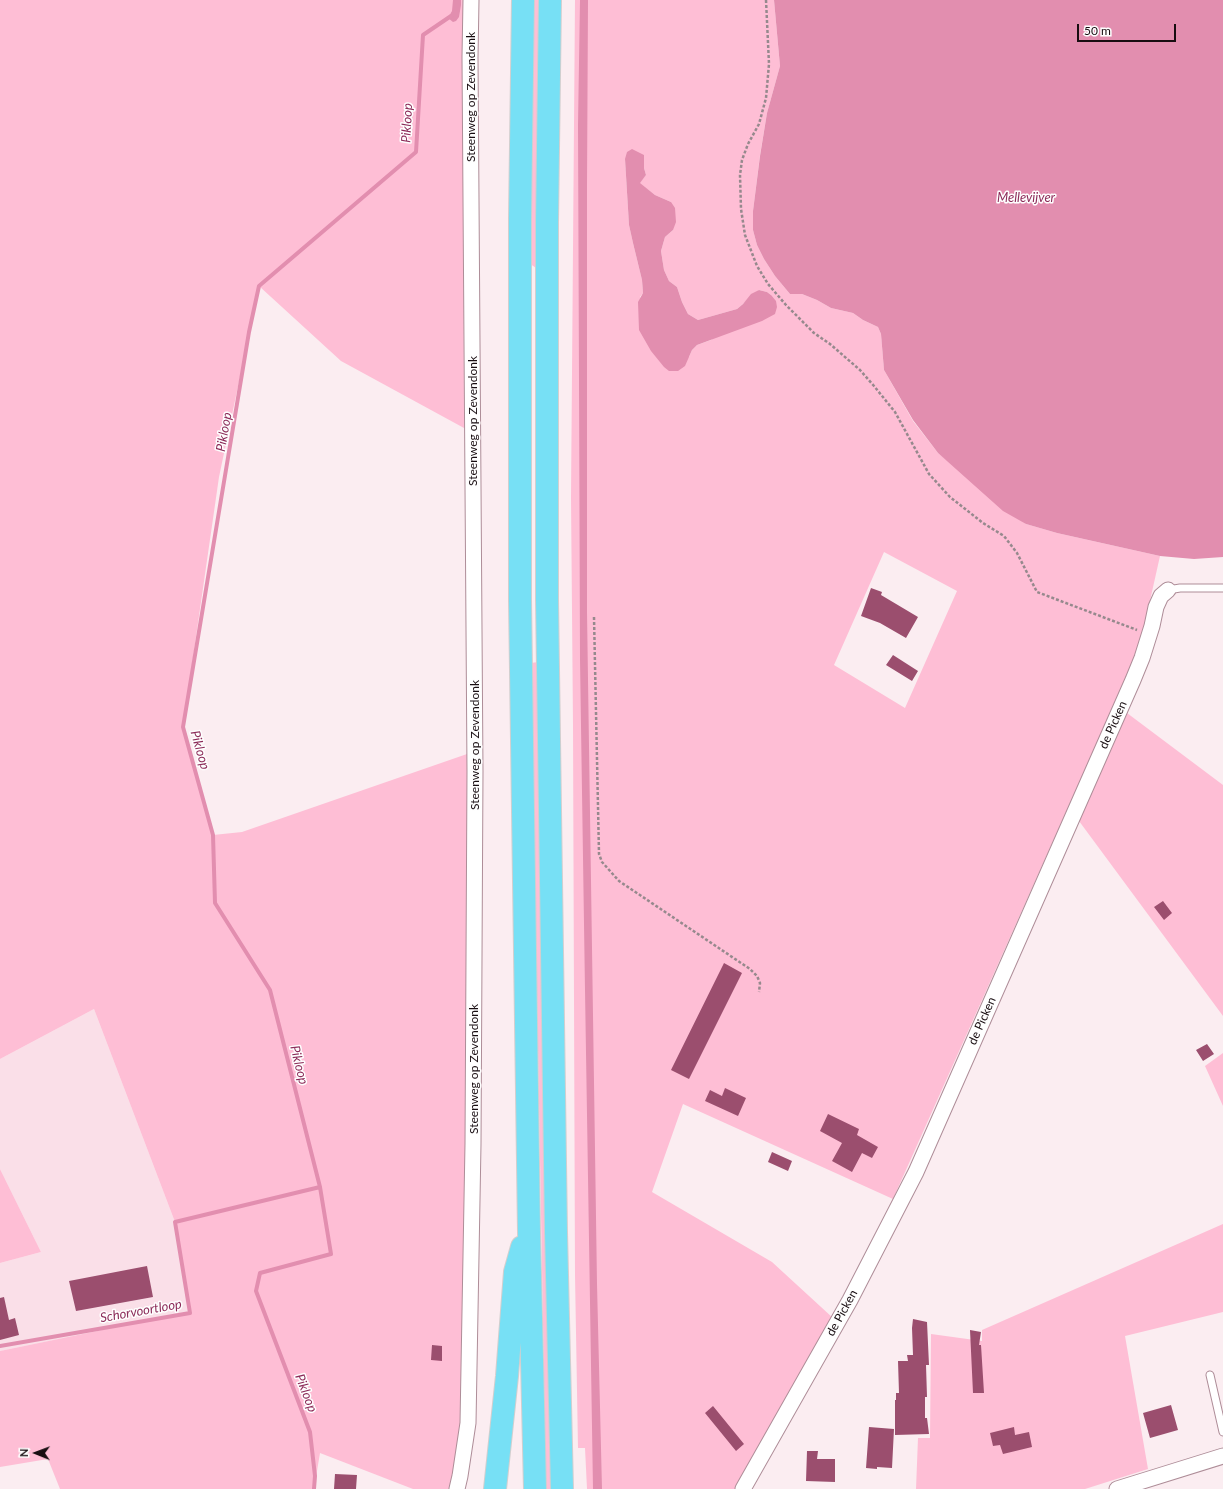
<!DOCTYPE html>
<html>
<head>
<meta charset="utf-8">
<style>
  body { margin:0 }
  #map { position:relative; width:1223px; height:1489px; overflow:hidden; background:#fbedf1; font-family:Lato,sans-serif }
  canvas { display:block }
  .north { position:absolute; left:16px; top:1433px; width:40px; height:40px; -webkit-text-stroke:3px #fefefe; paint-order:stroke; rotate:271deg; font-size:11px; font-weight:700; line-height:16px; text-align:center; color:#180d11 }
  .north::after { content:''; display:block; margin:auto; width:14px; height:18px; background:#180d11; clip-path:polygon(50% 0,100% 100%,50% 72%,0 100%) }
  .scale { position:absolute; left:1077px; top:24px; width:99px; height:18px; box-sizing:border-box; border:2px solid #180d11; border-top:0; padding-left:5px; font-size:12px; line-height:14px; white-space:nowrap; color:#180d11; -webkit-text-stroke:3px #fefefe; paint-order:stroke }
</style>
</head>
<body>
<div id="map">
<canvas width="1223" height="1489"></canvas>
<div class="north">N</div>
<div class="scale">50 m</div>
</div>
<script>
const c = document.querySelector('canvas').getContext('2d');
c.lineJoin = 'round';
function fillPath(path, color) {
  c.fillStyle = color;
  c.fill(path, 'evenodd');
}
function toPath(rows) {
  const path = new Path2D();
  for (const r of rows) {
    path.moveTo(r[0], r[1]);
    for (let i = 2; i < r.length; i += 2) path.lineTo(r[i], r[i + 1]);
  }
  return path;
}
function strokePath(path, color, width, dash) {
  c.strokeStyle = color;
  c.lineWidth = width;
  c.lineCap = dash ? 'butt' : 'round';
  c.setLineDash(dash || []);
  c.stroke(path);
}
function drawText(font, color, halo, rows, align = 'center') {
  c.font = font + ' Lato,sans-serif';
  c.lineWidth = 3;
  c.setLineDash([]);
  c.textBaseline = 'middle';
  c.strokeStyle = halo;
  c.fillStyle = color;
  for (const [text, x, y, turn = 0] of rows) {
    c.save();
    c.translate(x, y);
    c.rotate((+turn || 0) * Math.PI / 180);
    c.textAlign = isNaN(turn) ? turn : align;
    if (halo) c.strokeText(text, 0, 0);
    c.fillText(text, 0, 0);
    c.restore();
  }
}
fillPath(toPath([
  [94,1009,175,1222,190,1313,0,1351,0,1263,41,1252,0,1169,0,1059]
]), '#fadfe8');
fillPath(toPath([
  [0,0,463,0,464,428,341,361,259,286,219,477,183,727,213,835,242,832,467,754,469,922,463,1399,457,1459,450,1489,413,1489,320,1453,314,1489,60,1489,48,1459,0,1467,0,1351,190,1312,175,1222,94,1009,0,1059],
  [533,0,540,0,536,268,529,263],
  [575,0,774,0,780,66,767,113,760,155,753,211,753,230,757,245,764,259,775,276,790,294,802,294,817,300,831,308,853,313,863,320,878,327,881,334,884,370,913,421,938,453,1026,524,1057,533,1160,556,1145,623,1134,660,893,1199,683,1104,652,1192,772,1262,833,1318,736,1489,587,1489,585,1448,578,1448,575,1275,573,725,571,497],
  [644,155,644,168,646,175,639,183,655,195,671,202,673,230,665,237,661,251,664,270,669,281,677,287,682,302,688,314,698,320,737,309,759,290,767,292,771,295,711,340,697,345,692,350,689,357,640,297,643,293,642,280,633,243,629,225,625,159],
  [884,552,957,591,905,708,834,665],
  [538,662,553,1489,546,1489,531,663],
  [1127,713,1223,785,1223,1016,1079,821],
  [1223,1053,1223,1106,1205,1066],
  [0,1169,41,1252,0,1263],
  [1223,1224,1223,1312,1125,1336,1148,1469,1085,1489,916,1489,918,1438,930,1438,931,1334,982,1341,982,1330]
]), '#febed5');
fillPath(toPath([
  [453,0,461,0,461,5,459,17,456,21,453,22,448,18,452,11],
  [580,0,588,0,587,185,587,612,597,1284,602,1489,593,1489,585,990,580,659,579,381,578,125],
  [774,0,1223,0,1223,557,1194,559,1160,556,1057,533,1026,524,1003,511,938,453,913,420,884,370,881,334,878,327,863,320,853,313,831,308,817,300,802,294,790,294,775,276,764,259,757,245,753,230,753,211,760,156,767,113,780,66],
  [632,149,644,155,644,168,646,175,640,183,655,195,671,202,675,208,676,222,673,230,665,237,661,251,664,270,669,281,677,287,682,302,688,314,698,320,737,309,743,304,751,294,759,290,767,292,771,295,776,301,777,307,775,314,762,321,697,345,692,350,685,366,678,371,669,371,664,367,651,351,639,330,638,302,643,293,642,280,633,243,629,225,625,159,627,152]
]), '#e28eaf');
strokePath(toPath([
  [0,1346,190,1313,175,1222,320,1187],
  [314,1489,315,1476,310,1432,256,1291,260,1273,331,1254,320,1187,270,990,215,903,213,835,183,727,249,332,259,286,416,152,423,35,451,16]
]), '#e28eaf', 4);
fillPath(toPath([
  [871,588,882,592,881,595,918,617,906,638,880,623,861,616],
  [893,655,918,671,912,681,886,665],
  [1163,901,1172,913,1164,920,1154,907],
  [724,963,742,973,689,1079,671,1070],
  [1207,1044,1214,1054,1203,1061,1196,1050],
  [725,1088,746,1098,738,1116,705,1101,710,1090,722,1096],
  [828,1114,859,1129,857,1135,878,1147,872,1158,862,1153,852,1172,832,1161,842,1143,820,1131],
  [772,1152,792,1161,788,1171,768,1162],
  [147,1266,153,1297,76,1311,69,1281],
  [4,1297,9,1320,15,1318,19,1335,0,1340,0,1298],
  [913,1319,927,1322,929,1365,926,1365,927,1397,925,1397,925,1418,927,1418,929,1434,895,1435,895,1400,896,1400,896,1393,899,1393,898,1361,908,1361,907,1355,913,1355,912,1328],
  [970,1330,981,1332,979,1345,981,1345,984,1393,973,1393],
  [432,1345,442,1346,442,1361,431,1360],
  [1171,1405,1178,1430,1150,1438,1143,1413],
  [713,1406,744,1444,736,1451,705,1413],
  [869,1427,894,1429,892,1468,877,1467,877,1469,866,1468],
  [1014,1427,1015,1435,1029,1432,1032,1447,1003,1454,1000,1445,993,1446,990,1433],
  [807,1451,818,1451,817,1459,835,1459,835,1482,806,1481],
  [335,1474,357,1475,356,1489,334,1489]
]), '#9b4e6e');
const service = toPath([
  [1168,590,1180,588,1223,588],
  [1210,1375,1223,1432]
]);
const minor = toPath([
  [457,1489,460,1476,468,1423,473,1144,475,771,470,57,471,0],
  [743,1489,850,1300,916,1172,1133,680,1142,658,1152,626,1156,607,1161,596,1168,590],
  [1117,1489,1223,1456]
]);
const motorway = toPath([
  [523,0,520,219,520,600,529,1232,535,1489],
  [550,0,547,222,547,599,556,1232,562,1489],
  [495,1489,507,1376,515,1272,522,1247]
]);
strokePath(service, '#ae8d98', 9);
strokePath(minor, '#ae8d98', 17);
strokePath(motorway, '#d1cfcf', 24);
strokePath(toPath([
  [766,0,769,64,766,98,759,124,748,144,742,160,740,175,741,209,745,235,757,266,768,284,786,305,814,333,830,344,860,370,874,386,895,412,929,474,950,497,983,523,1004,536,1017,553,1037,592,1137,630],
  [594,617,599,854,602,862,619,881,750,969,757,976,760,983,759,992]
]), '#96898d', 2.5, [3, 2]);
strokePath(service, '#fff', 7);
strokePath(minor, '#fff', 15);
strokePath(motorway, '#77e0f5', 22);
drawText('12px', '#180d11', '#fefefe', [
  ["Steenweg op Zevendonk",471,97,-90],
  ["Steenweg op Zevendonk",473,421,-90],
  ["de Picken",1113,725,-66],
  ["Steenweg op Zevendonk",475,745,-90],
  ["de Picken",982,1021,-66],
  ["Steenweg op Zevendonk",474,1069,-90],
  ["de Picken",842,1313,-61]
]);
drawText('italic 13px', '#8c2b59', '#fefefe', [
  ["Pikloop",407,123,-87],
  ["Mellevijver",1026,198],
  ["Pikloop",224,432,-80],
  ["Pikloop",200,750,74],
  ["Pikloop",299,1065,76],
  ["Schorvoortloop",141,1311,-10],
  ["Pikloop",306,1393,69]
]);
</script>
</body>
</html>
